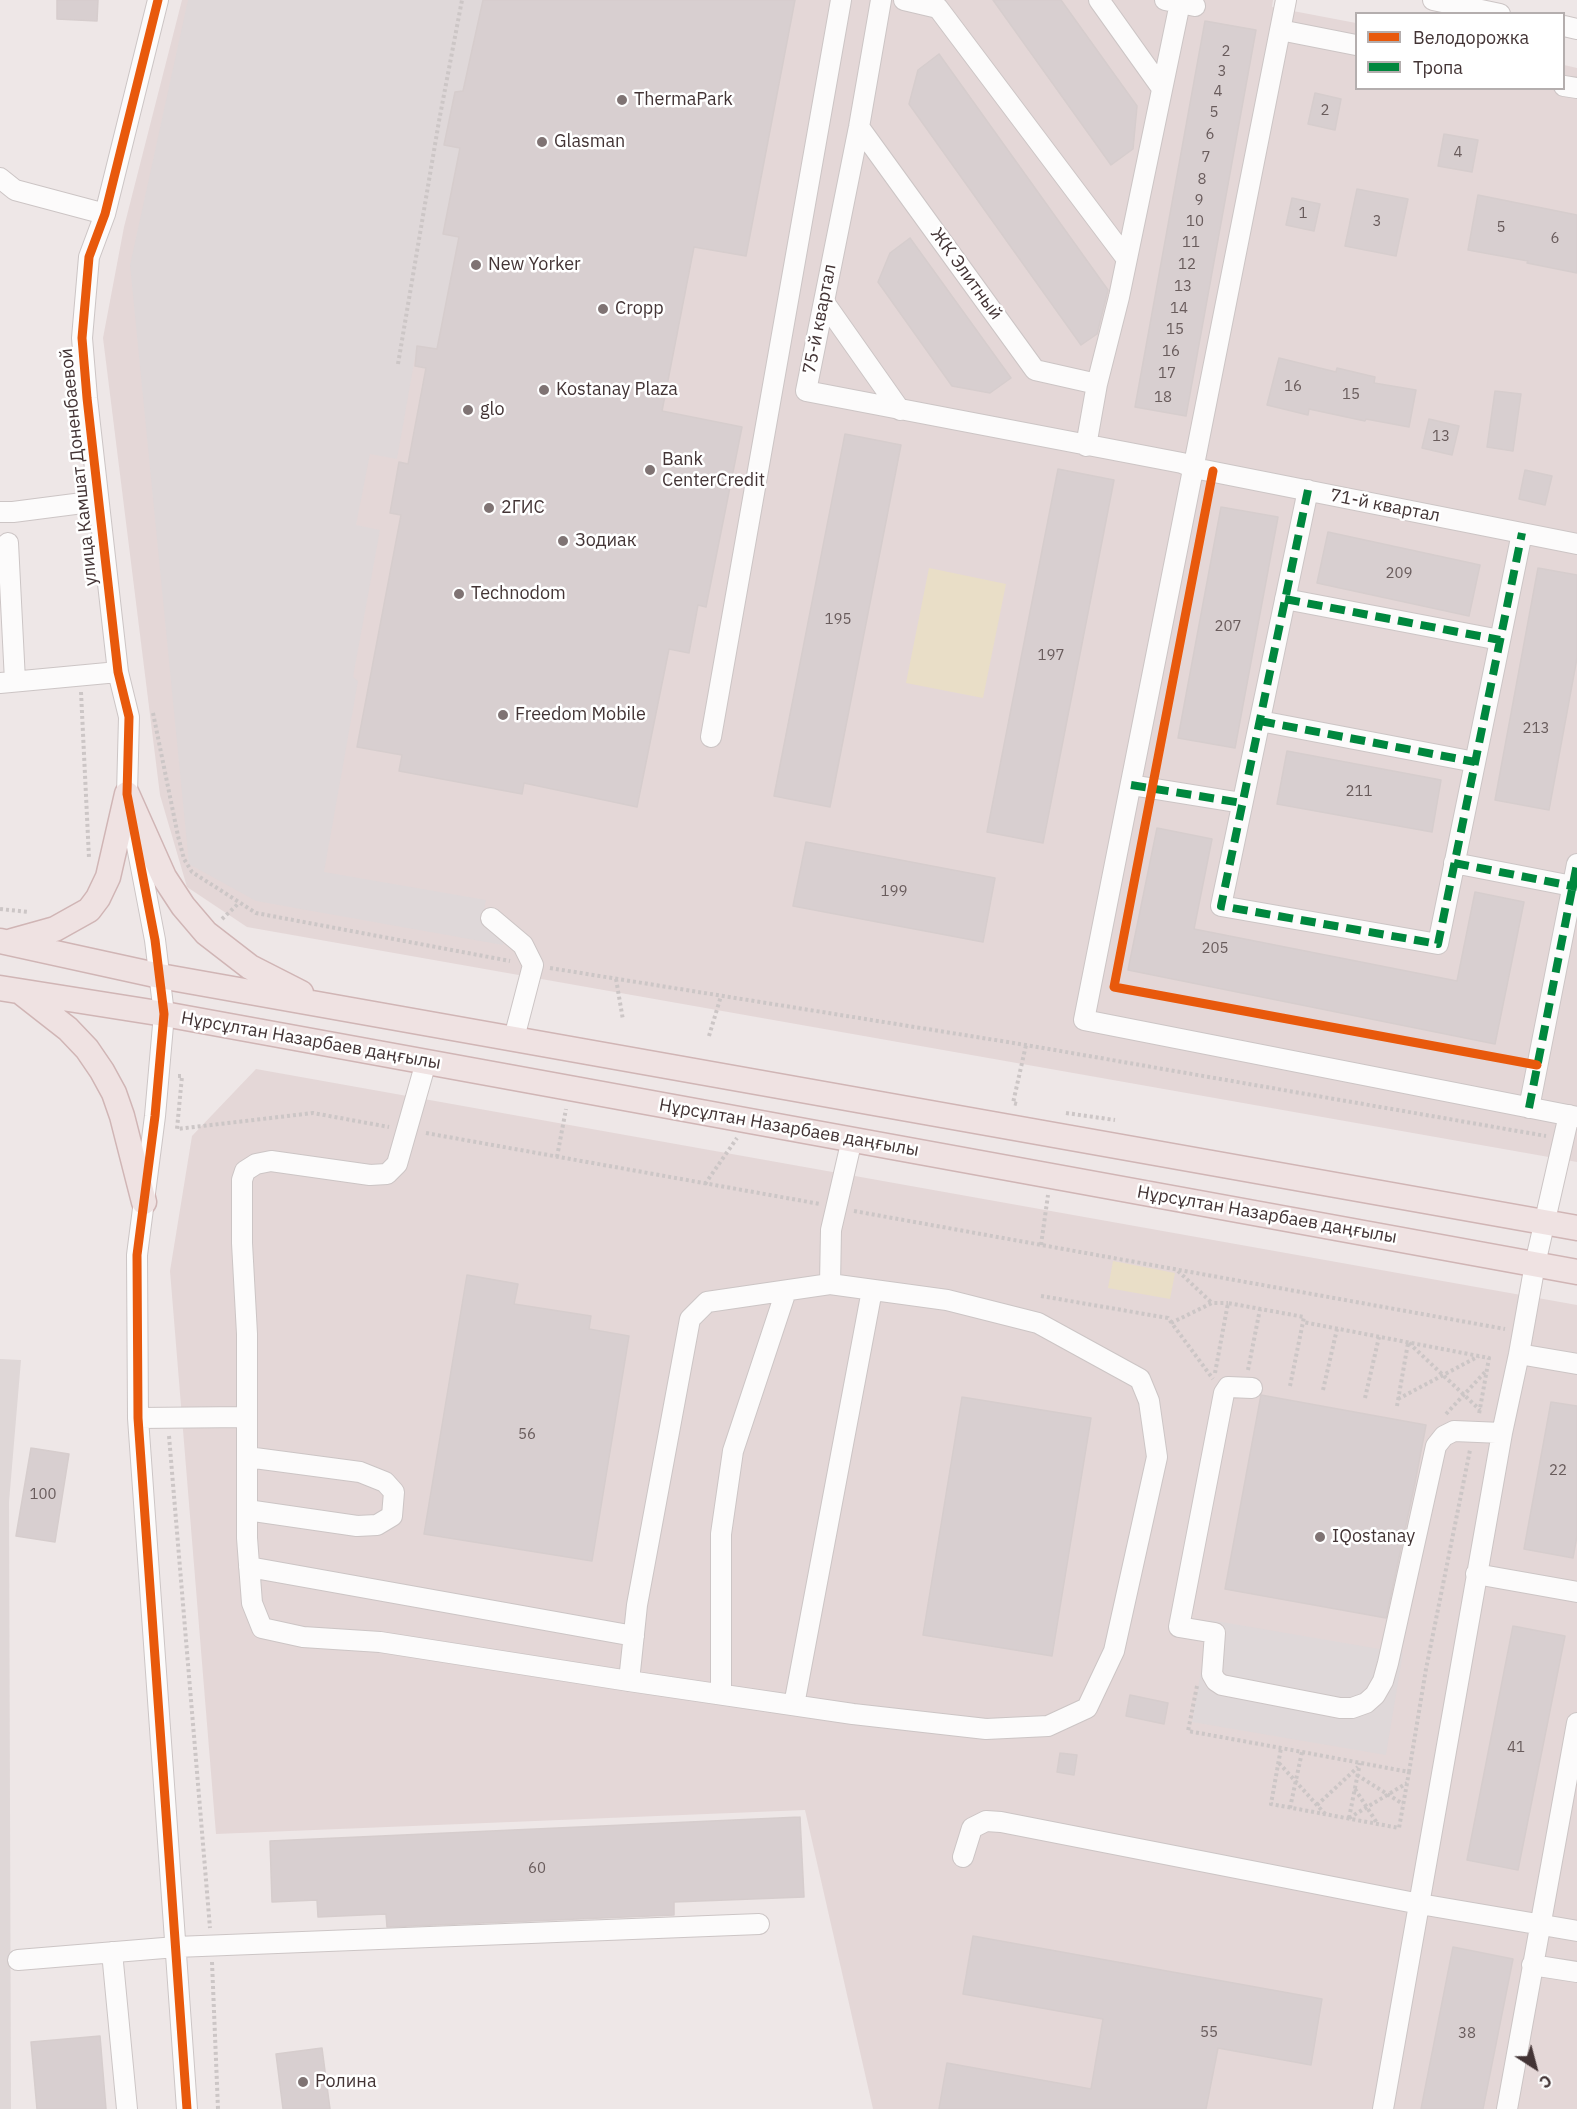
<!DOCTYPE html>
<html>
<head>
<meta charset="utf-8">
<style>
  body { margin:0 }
  #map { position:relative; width:1577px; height:2109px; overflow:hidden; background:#eee7e7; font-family:"IBM Plex Sans",sans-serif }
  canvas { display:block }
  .legend { position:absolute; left:1355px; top:12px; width:210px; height:78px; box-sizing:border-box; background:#fff; border:2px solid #b4aeae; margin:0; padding:8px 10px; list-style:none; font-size:18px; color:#433435 }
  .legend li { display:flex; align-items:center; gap:12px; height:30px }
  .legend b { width:30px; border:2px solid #b4aeae }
  .north { position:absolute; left:1505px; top:2037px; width:60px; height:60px; -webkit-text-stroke:4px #fff; paint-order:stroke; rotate:144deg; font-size:16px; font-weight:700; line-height:24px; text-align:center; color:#433435 }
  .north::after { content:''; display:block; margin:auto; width:21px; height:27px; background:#433435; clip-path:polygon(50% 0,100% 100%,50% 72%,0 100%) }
</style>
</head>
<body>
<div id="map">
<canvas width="1577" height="2109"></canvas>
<ul class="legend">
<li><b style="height:8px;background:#e8590c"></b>Велодорожка</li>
<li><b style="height:8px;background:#00873e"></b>Тропа</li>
</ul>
<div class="north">С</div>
</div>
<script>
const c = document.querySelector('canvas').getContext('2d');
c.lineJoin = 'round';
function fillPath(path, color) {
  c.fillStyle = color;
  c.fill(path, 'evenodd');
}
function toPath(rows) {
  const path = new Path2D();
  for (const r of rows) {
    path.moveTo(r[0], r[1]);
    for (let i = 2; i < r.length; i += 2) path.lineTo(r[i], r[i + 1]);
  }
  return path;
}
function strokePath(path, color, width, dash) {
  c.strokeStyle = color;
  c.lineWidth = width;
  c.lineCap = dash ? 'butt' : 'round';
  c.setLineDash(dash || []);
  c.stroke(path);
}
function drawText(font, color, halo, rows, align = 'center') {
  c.font = font + ' "IBM Plex Sans",sans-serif';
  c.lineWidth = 5;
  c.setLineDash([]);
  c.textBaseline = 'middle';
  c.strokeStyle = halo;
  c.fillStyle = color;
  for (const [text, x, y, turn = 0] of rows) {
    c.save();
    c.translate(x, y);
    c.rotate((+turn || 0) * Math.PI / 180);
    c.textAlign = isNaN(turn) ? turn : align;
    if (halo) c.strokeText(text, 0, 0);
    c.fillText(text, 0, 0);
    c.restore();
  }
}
fillPath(toPath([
  [182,0,1273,0,1272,7,1356,23,1356,88,1564,88,1564,65,1577,68,1577,1162,247,927,187,887,160,795,103,338,124,227],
  [256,1069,1577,1305,1577,2109,873,2109,805,1810,216,1834,170,1271,192,1136]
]), '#e4d7d7');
fillPath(toPath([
  [0,1359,21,1360,9,1502,11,2109,0,2109]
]), '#dfd7d7');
fillPath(toPath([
  [929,568,1006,584,983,698,906,683],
  [1113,1261,1175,1273,1170,1299,1108,1288]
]), '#e9dec7');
fillPath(toPath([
  [188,0,483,0,463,91,455,92,444,145,460,148,443,234,459,237,437,349,417,346,397,459,370,454,356,525,380,530,353,677,358,681,324,872,486,900,482,920,507,925,503,945,256,901,189,864,130,265],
  [1210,1620,1403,1653,1386,1755,1192,1722]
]), '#dfd8d9');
const building = toPath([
  [57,0,98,0,97,21,57,19,57,0],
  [483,0,795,0,746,256,694,247,662,411,742,427,706,607,698,605,689,653,669,649,637,807,524,783,522,794,399,771,402,755,357,747,401,515,390,513,399,462,408,464,426,368,415,366,417,346,437,349,459,237,443,234,460,148,444,145,455,92,463,91,483,0],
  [993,0,1061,0,1137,106,1133,149,1111,165,993,0],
  [1205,21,1256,30,1186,416,1135,407,1205,21],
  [939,54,1108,290,1097,334,1081,345,909,104,918,70,939,54],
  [1315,93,1341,99,1335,130,1308,124,1315,93],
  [1444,134,1478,140,1472,172,1438,166,1444,134],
  [1357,189,1408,199,1396,256,1345,246,1357,189],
  [1478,195,1577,215,1577,273,1527,263,1528,261,1468,250,1478,195],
  [1292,198,1320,204,1314,231,1286,225,1292,198],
  [910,238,1011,378,990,393,952,386,878,282,890,253,910,238],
  [1279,358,1336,372,1337,368,1375,377,1374,383,1416,390,1409,427,1366,419,1365,421,1309,409,1308,415,1267,405,1279,358],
  [1495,391,1521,394,1513,451,1487,447,1495,391],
  [1429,419,1459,426,1452,455,1422,448,1429,419],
  [845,434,901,445,830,807,774,796,845,434],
  [1058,469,1114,480,1043,843,987,832,1058,469],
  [1525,470,1552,476,1545,505,1519,499,1525,470],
  [1221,507,1278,517,1235,748,1178,738,1221,507],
  [1328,532,1480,565,1469,616,1317,583,1328,532],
  [1538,568,1577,575,1577,658,1549,810,1495,800,1538,568],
  [1287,751,1441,780,1432,832,1277,804,1287,751],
  [1157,828,1212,839,1194,929,1457,981,1475,892,1524,902,1495,1044,1128,970,1157,828],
  [806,842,995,878,983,942,793,906,806,842],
  [467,1275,518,1284,514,1304,591,1316,589,1329,629,1336,592,1561,424,1534,467,1275],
  [1261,1395,1426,1425,1415,1483,1386,1618,1225,1589,1261,1395],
  [962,1397,1091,1418,1052,1656,923,1635,962,1397],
  [1551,1402,1577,1406,1577,1536,1573,1558,1524,1549,1551,1402],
  [31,1448,69,1454,55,1542,16,1536,31,1448],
  [1513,1626,1565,1636,1518,1870,1467,1860,1513,1626],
  [1130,1695,1168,1703,1164,1724,1126,1716,1130,1695],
  [1060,1753,1077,1755,1074,1775,1057,1772,1060,1753],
  [800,1817,804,1897,674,1902,674,1915,387,1927,386,1914,318,1917,317,1900,272,1902,270,1841,800,1817],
  [973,1936,1322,1999,1311,2065,1218,2048,1206,2109,939,2109,947,2063,1091,2089,1103,2019,963,1994,973,1936],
  [1453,1947,1513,1959,1483,2109,1421,2109,1453,1947],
  [100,2036,106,2109,37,2109,31,2042,100,2036],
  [322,2048,330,2109,283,2109,276,2054,322,2048]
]);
fillPath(building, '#d8cfd0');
strokePath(building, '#d6cdcd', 1.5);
const minor = toPath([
  [158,0,105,214,89,257,82,338,87,398,118,672,129,717,127,794,155,940,164,1014,155,1116,137,1255,138,1418,187,2109],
  [881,0,859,127,806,391,1182,463,1194,468,1577,544],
  [904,0,938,8,1126,258],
  [1099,0,1161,87],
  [1165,0,1195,6],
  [1286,0,1084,1020,1577,1117],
  [1433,0,1500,14],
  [1564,26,1577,29],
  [1280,30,1356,45],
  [1564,86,1577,88],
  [859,127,1035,370,1097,384],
  [0,178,15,190,105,214],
  [824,302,900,410],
  [1086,446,1097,384,1119,297,1180,3],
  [1308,490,1221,906,1438,944,1522,533],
  [0,512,13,512,98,501],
  [8,543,15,681],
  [1285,599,1500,640],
  [0,683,118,672],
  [1260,721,1475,762],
  [711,737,841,0],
  [1131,785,1242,803],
  [1454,863,1577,887],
  [491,918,523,945,533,965,514,1038],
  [426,1062,397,1164,387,1174,370,1175,271,1161,256,1164,245,1171,242,1180,242,1243,247,1334,247,1538,252,1603,262,1628,303,1637,380,1642,629,1681,853,1714,986,1729,1048,1726,1087,1708,1114,1651,1157,1457,1149,1401,1140,1379,1038,1323,947,1300,830,1284,707,1302,690,1319,637,1605,629,1681],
  [1529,1108,1577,864],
  [830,1284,831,1230,852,1139],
  [1519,1354,1577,1364],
  [1252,1388,1228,1387,1224,1393,1179,1627,1215,1633,1212,1674,1216,1681,1222,1685,1340,1708,1352,1708,1366,1703,1375,1695,1383,1681,1388,1663,1436,1446,1444,1436,1454,1431,1502,1433],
  [138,1418,247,1417],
  [247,1457,360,1472,385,1482,394,1492,392,1516,377,1525,357,1526,247,1510],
  [249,1567,634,1636],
  [1476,1574,1577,1592],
  [721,1694,721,1534,733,1451,786,1291],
  [794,1705,872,1290],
  [963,1857,972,1828,986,1821,1001,1822,1420,1904,1577,1931],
  [112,1952,127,2109],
  [18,1960,176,1947,759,1924],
  [1532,1965,1577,1972],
  [1383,2109,1502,1433,1519,1354,1535,1264,1569,1115],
  [1507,2109,1577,1723]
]);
const major = toPath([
  [127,794,164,877,183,906,206,933,250,967,301,993],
  [0,941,160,976,1577,1228],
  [12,941,55,929,89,910,98,898,108,877,127,794],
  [0,988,164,1014,1577,1272],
  [22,993,68,1029,87,1049,102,1071,114,1093,122,1116,144,1202]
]);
strokePath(minor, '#ccc5c5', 22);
strokePath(major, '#d0b5b5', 27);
strokePath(toPath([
  [398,364,439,121,462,0],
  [81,692,89,858],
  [153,713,178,836,184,859,192,872,256,913,510,961],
  [0,909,29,912],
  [222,919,239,903],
  [550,968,1026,1045,1546,1136],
  [616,979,623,1020],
  [709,1036,721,996],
  [178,1076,182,1076,177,1129,313,1113,389,1127],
  [1017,1104,1013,1103,1026,1045],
  [1066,1113,1115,1120],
  [426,1133,820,1204],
  [557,1157,566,1109],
  [705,1184,737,1138],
  [854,1211,1505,1329],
  [1041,1245,1048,1195],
  [1178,1271,1212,1303],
  [1041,1296,1168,1318,1213,1379],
  [1171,1323,1212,1303,1228,1303],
  [1409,1343,1480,1410],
  [1248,1370,1260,1309],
  [1215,1373,1228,1303,1304,1317,1303,1322,1489,1358,1479,1414],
  [1290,1386,1303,1322],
  [1323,1390,1337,1329],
  [1365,1398,1379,1337],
  [1398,1399,1479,1356],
  [1397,1406,1408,1343],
  [1446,1414,1486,1371],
  [169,1436,210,1928],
  [1197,1686,1188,1731,1281,1748,1409,1772,1399,1828,1271,1804,1281,1748],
  [1279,1763,1326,1815],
  [1409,1772,1426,1669,1470,1450],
  [1357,1775,1403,1804],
  [1355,1789,1377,1823],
  [1317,1805,1358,1767],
  [1290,1808,1302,1752],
  [1349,1818,1407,1783],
  [1349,1818,1360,1763],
  [212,1962,218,2109]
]), '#ccc6c6', 4, [3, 3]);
strokePath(minor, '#fcfbfb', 20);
strokePath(major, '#efe2e2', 24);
strokePath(toPath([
  [1308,490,1221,906,1438,944,1522,533],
  [1285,599,1500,640],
  [1260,721,1475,762],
  [1131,785,1242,803],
  [1454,863,1577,887],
  [1529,1108,1577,864]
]), '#00873e', 8, [15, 8]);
strokePath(toPath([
  [158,0,105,214,89,257,82,338,87,398,118,672,129,717,127,794,155,940,164,1014,155,1116,137,1255,138,1418,187,2109],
  [1213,471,1114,987,1537,1065]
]), '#e8590c', 9);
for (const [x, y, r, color] of [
  [622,100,6,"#7f7373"],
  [542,142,6,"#7f7373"],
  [476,265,6,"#7f7373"],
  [603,309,6,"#7f7373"],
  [544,390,6,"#7f7373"],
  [468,410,6,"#7f7373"],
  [650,470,6,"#7f7373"],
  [489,508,6,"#7f7373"],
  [563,541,6,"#7f7373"],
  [459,594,6,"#7f7373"],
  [503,715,6,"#7f7373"],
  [1320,1537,6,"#7f7373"],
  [303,2082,6,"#7f7373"]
]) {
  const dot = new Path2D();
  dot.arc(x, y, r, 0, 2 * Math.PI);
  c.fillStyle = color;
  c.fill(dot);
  strokePath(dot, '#fff', 2);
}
drawText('15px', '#695c5c', null, [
  ["2",1226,52],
  ["3",1222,72],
  ["4",1218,92],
  ["2",1325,111],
  ["5",1214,113],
  ["6",1210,135],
  ["4",1458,153],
  ["7",1206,158],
  ["8",1202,180],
  ["9",1199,201],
  ["1",1303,214],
  ["10",1195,222],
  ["3",1377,222],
  ["5",1501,228],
  ["6",1555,239],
  ["11",1191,243],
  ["12",1187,265],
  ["13",1183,287],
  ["14",1179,309],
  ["15",1175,330],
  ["16",1171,352],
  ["17",1167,374],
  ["16",1293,387],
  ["15",1351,395],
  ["18",1163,398],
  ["13",1441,437],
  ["209",1399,574],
  ["195",838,620],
  ["207",1228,627],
  ["197",1051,656],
  ["213",1536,729],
  ["211",1359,792],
  ["199",894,892],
  ["205",1215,949],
  ["56",527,1435],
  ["22",1558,1471],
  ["100",43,1495],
  ["41",1516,1748],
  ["60",537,1869],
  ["55",1209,2033],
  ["38",1467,2034]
]);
drawText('18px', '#433435', '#fff', [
  ["ThermaPark",634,100],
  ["Glasman",554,142],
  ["New Yorker",488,265],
  ["Cropp",615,309],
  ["Kostanay Plaza",556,390],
  ["glo",480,410],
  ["Bank",662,460],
  ["CenterCredit",662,481],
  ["2ГИС",501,508],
  ["Зодиак",575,541],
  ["Technodom",471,594],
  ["Freedom Mobile",515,715],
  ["IQostanay",1332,1537],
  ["Ролина",315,2082]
], 'left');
drawText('18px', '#433435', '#fff', [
  ["ЖК Элитный",966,274,54],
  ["75-й квартал",820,319,-79],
  ["улица Камшат Доненбаевой",79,467,-96],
  ["71-й квартал",1385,506,11],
  ["Нұрсұлтан Назарбаев даңғылы",311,1041,10],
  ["Нұрсұлтан Назарбаев даңғылы",789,1128,10],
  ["Нұрсұлтан Назарбаев даңғылы",1267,1215,10]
]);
</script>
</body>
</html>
